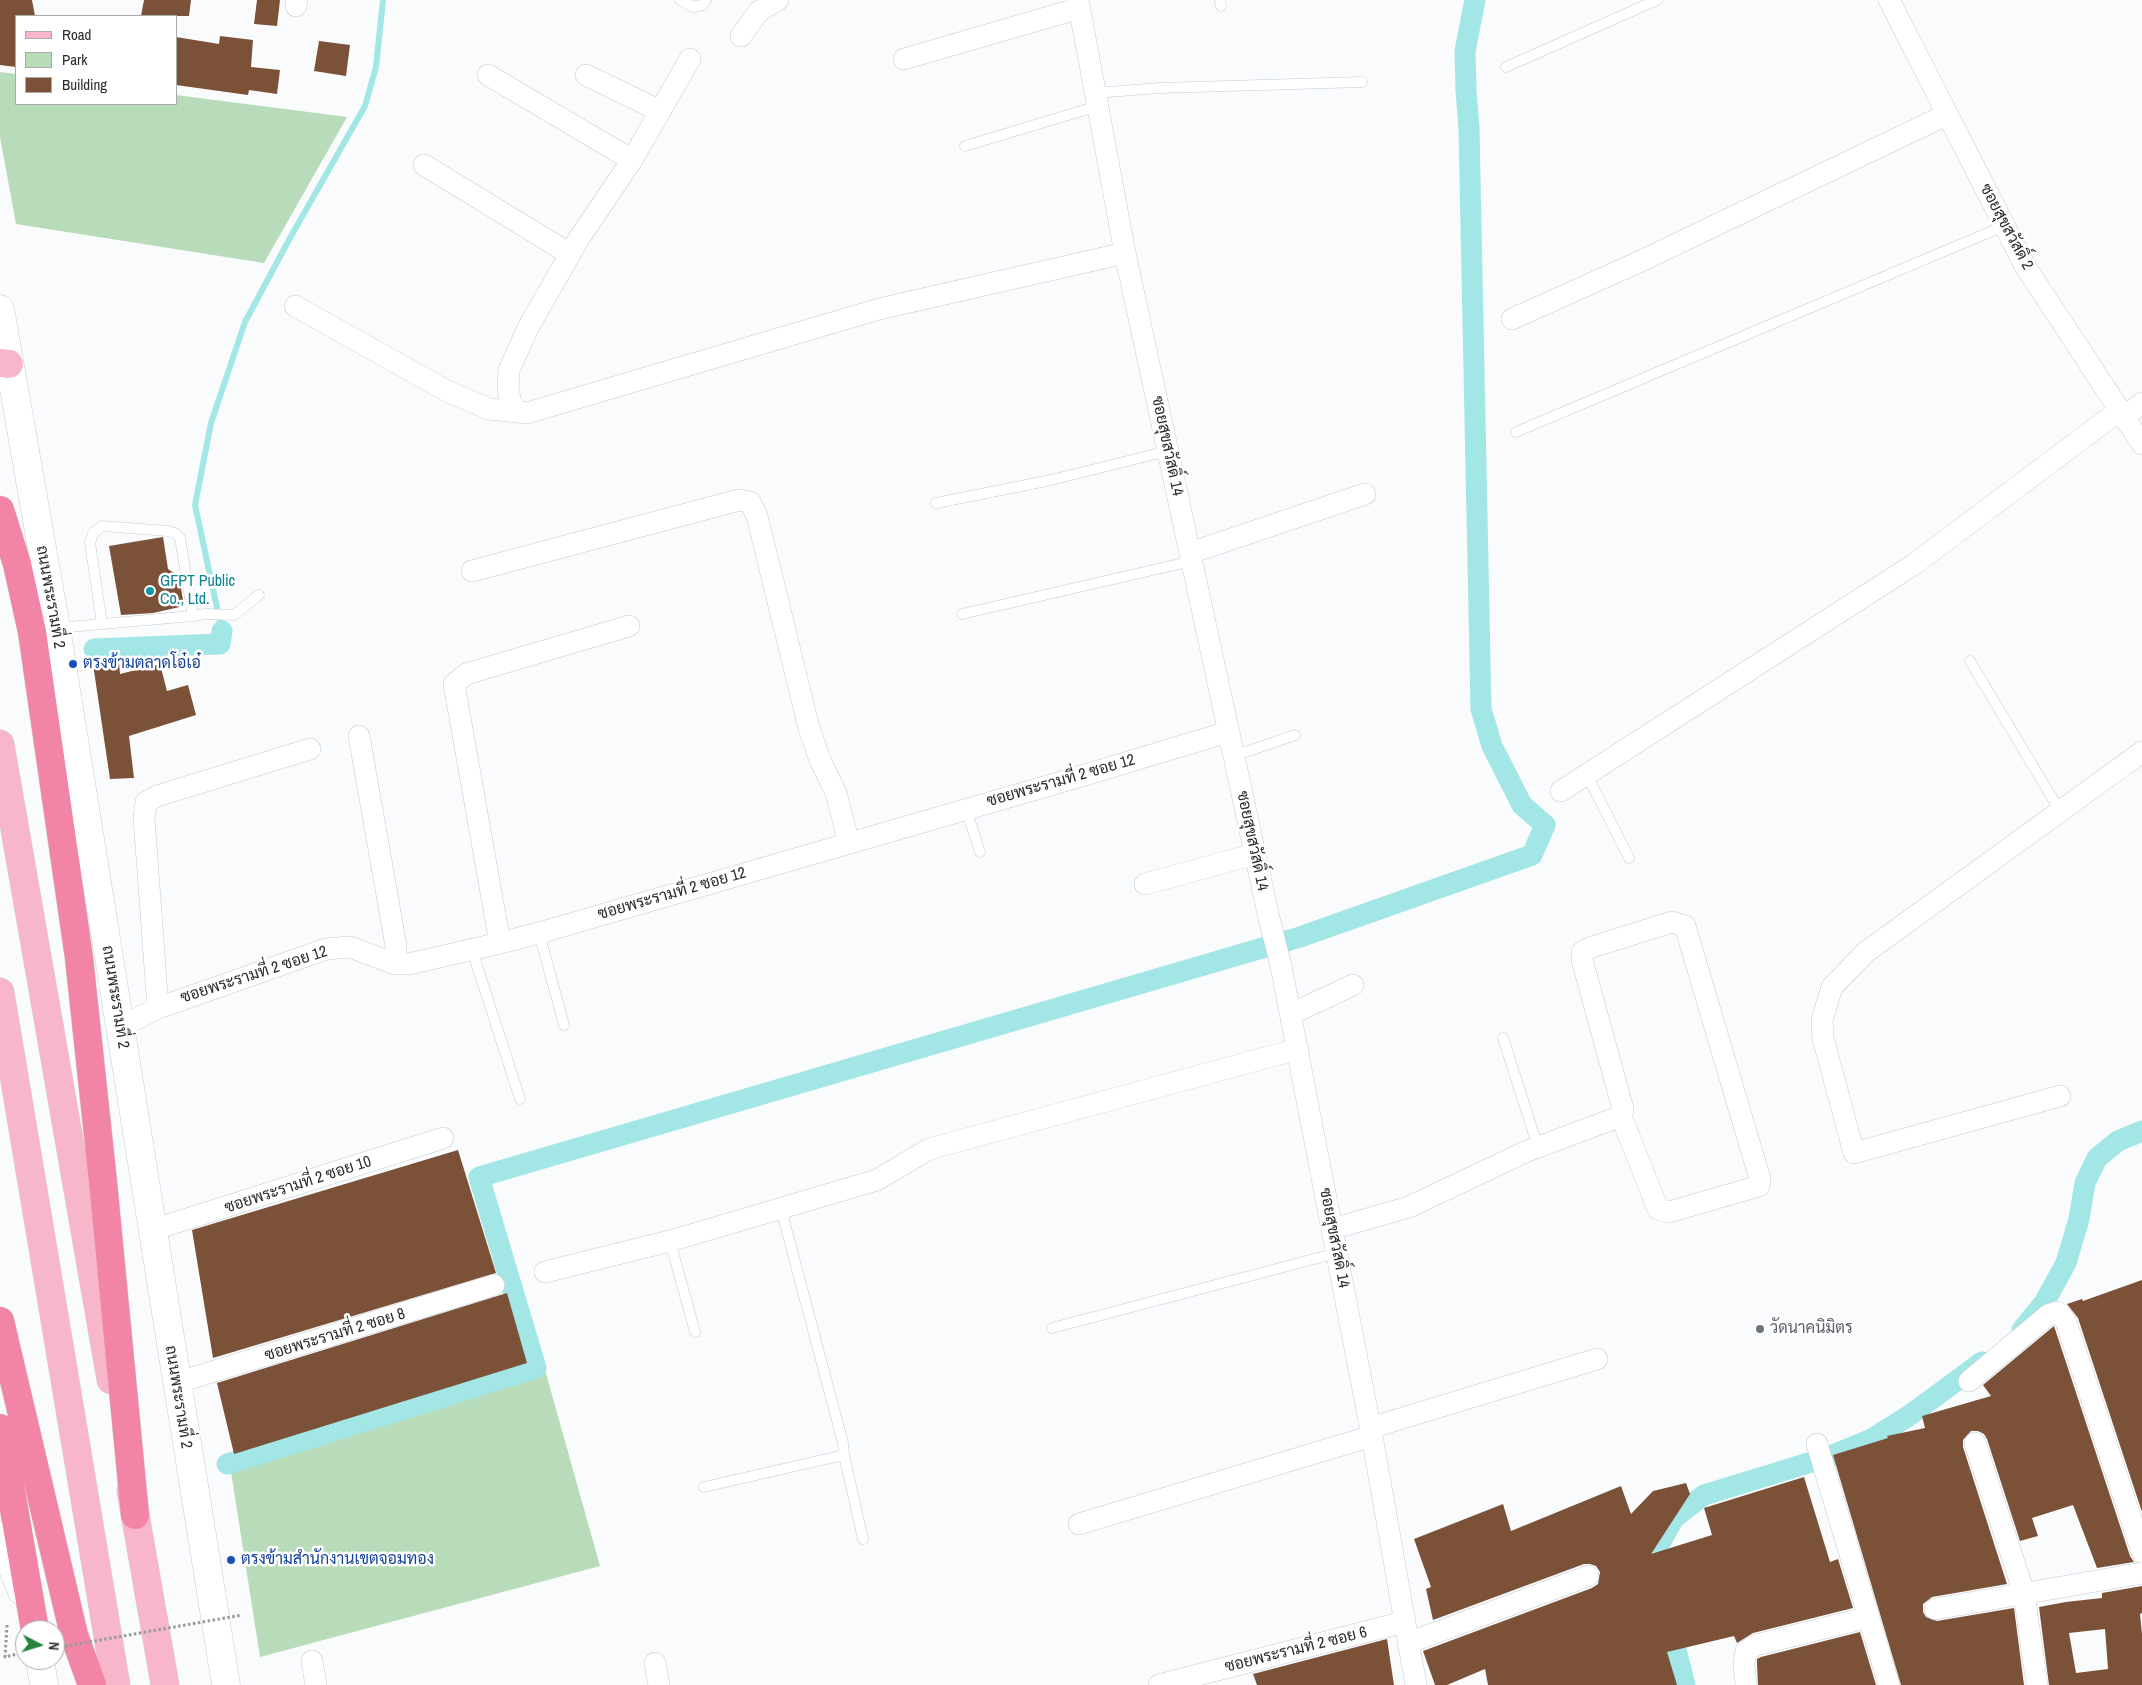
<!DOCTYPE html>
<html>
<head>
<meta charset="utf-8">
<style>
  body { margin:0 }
  #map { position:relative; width:2142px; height:1685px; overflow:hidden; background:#fafbfd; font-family:"Archivo Narrow",sans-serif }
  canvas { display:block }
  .legend { position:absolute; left:15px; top:15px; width:162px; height:90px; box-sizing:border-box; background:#fff; border:1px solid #aaabac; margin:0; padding:6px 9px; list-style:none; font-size:15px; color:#2a2d30 }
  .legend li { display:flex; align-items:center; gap:10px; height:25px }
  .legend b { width:25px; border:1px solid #aaabac }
  .north { position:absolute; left:15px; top:1620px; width:50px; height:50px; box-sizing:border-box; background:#fff; border:1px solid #aaabac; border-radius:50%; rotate:95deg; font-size:14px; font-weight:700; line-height:20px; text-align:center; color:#2a2d30 }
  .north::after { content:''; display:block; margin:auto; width:18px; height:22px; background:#258437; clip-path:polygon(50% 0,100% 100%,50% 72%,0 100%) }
</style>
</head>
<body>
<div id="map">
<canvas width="2142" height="1685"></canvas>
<ul class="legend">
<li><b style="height:6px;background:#f7b6ca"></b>Road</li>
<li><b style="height:14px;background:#b8dcb9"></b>Park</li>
<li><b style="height:14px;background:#7b5238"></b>Building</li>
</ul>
<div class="north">N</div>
</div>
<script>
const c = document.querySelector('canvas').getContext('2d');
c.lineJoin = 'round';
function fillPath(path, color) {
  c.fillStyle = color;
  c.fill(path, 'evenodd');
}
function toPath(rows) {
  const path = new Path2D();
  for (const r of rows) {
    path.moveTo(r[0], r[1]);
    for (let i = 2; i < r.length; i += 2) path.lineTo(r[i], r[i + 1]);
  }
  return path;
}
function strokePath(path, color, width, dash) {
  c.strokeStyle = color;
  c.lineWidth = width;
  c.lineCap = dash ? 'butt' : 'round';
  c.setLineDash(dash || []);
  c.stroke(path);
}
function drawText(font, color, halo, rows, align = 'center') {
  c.font = font + ' "Archivo Narrow",Sarabun,sans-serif';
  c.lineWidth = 5;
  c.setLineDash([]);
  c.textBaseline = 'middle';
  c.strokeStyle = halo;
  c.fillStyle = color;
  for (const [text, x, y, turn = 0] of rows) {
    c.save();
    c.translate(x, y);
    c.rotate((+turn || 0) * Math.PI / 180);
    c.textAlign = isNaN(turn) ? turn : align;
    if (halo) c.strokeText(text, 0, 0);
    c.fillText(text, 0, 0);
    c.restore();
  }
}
fillPath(toPath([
  [0,72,16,74,16,104,176,104,176,95,347,117,264,263,16,224,0,137],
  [545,1370,600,1566,260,1657,231,1472]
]), '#b8dcb9');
strokePath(toPath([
  [222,631,195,505,211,423,245,322,290,238,365,106,376,67,383,0]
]), '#a3e6e6', 6);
strokePath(toPath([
  [94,649,220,644,222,631],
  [2022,1330,2044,1303,2066,1263,2079,1219,2085,1183,2097,1158,2118,1141,2142,1131],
  [227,1464,536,1368,479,1177,1300,937,1532,855,1545,825,1522,805,1492,746,1481,709,1469,129,1466,90,1465,51,1475,0],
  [1658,1581,1656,1576,1659,1545,1674,1518,1704,1495,1828,1457,1872,1439,1910,1415,1982,1362],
  [1669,1622,1685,1685]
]), '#a3e6e6', 21);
fillPath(toPath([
  [0,0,32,0,35,16,16,16,16,67,0,65],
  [144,0,191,0,189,16,141,16],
  [257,0,280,0,277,26,254,24],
  [220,36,253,40,251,67,280,70,277,94,249,90,248,95,176,85,176,37,219,44],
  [319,41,350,45,346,76,314,71],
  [163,537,168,569,179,576,184,606,153,613,121,615,109,546],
  [119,663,120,674,160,664,167,691,188,685,196,715,129,736,134,778,110,779,93,664],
  [458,1150,496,1273,213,1358,192,1230],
  [2142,1280,2142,1512,2078,1318,2067,1304,2082,1299,2083,1301],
  [507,1293,527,1363,234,1454,217,1383],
  [2054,1326,2130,1556,2134,1562,2097,1568,2073,1505,2032,1518,2038,1536,2020,1541,1987,1439,1984,1434,1978,1431,1971,1431,1963,1440,1963,1447,2007,1584,1932,1597,1923,1604,1923,1612,1926,1617,1937,1621,2014,1608,2024,1685,1901,1685,1833,1455,1888,1438,1887,1436,1925,1428,1922,1416,1991,1396,1983,1385],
  [1804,1477,1830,1562,1838,1559,1853,1608,1753,1633,1737,1643,1734,1636,1667,1652,1677,1685,1488,1685,1485,1669,1447,1685,1435,1685,1423,1651,1592,1588,1598,1584,1600,1572,1596,1566,1590,1564,1584,1564,1433,1620,1426,1589,1431,1587,1414,1539,1503,1504,1511,1531,1621,1486,1631,1514,1653,1491,1686,1483,1690,1494,1651,1554,1712,1535,1704,1508],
  [2142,1586,2142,1613,2140,1614,2142,1634,2142,1685,2049,1685,2039,1607,2066,1602,2102,1598,2102,1593],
  [2105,1629,2108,1669,2076,1673,2069,1633],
  [1860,1632,1876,1685,1758,1685,1757,1664,1757,1659,1761,1657],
  [1387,1639,1394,1685,1257,1685,1253,1674]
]), '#7b5238');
const service = toPath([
  [680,0,693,7,703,5,706,0],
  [1220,0,1221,6],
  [1506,67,1657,0],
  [1095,93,1159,88,1362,82],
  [965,146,1098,106],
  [1516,432,2004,226],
  [936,503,1051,480,1168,451],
  [962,614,1192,561],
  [102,624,193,616],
  [57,628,102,624,90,543,93,533,102,526,168,531,175,533,180,538,193,616,205,614,234,615,259,595],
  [1970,661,2060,811],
  [1234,756,1295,735],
  [1587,775,1629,858],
  [966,809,980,852],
  [539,933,564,1025],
  [472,950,520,1099],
  [1503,1038,1538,1147],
  [670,1241,695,1332],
  [1052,1328,1337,1253],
  [844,1455,863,1539],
  [704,1487,844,1455,843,1443,781,1209]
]);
const minor = toPath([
  [1078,0,1125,253,1269,918,1281,966,1372,1436,1416,1685],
  [1889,0,2025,266,2142,444],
  [296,6,297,0],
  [741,36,759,11,778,0],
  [904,59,1080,8],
  [488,75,632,160],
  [586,75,660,111],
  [424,165,570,254],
  [295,306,447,391,489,409,527,413,879,309,1125,253],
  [1512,319,1641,261,1946,115],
  [518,412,511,403,508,389,509,370,528,328,578,240,632,160,690,59],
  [2124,417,2142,403],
  [1190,553,1365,494],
  [472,571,739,500,750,502,757,516,809,728,820,760,836,793,849,843],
  [359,736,396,946,395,964],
  [1561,791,1913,565,2120,410],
  [1145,884,1255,854],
  [1672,922,1685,926,1760,1179,1759,1186,1669,1212,1658,1209,1621,1116,1623,1109,1582,960,1582,952,1589,948,1672,922],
  [500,943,454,684,466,674,629,626],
  [158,1008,144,818,146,802,157,796,310,749],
  [1291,1014,1353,985],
  [120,1027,158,1008,326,949,350,947,395,964,409,964,500,943,539,933,1075,778,1228,732],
  [2060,1096,1854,1153,1823,1038,1822,1020,1832,987,1866,952,2142,752],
  [1332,1229,1409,1207,1525,1152,1621,1116],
  [152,1230,443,1138],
  [545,1272,670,1241,877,1180,929,1149,1298,1049],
  [1969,1381,2048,1315,2057,1312,2062,1316,2066,1322,2142,1552],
  [176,1383,494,1285],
  [1370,1428,1597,1359],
  [1975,1443,2024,1593,2037,1685],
  [1817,1444,1889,1685],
  [1079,1524,1372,1436],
  [1935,1609,2142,1573],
  [1408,1643,1588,1576],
  [312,1661,316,1685],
  [655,1663,659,1685],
  [1159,1685,1404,1622],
  [1746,1685,1744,1664,1746,1651,1756,1645,1869,1617]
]);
const secondary = toPath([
  [0,309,56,628,226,1685],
  [0,1536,22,1591],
  [40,1660,44,1685]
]);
const primary = toPath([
  [0,363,9,364],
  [0,744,111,1380],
  [0,992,116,1685],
  [131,1491,165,1685]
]);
const motorway = toPath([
  [0,510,17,564,32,632,79,958,103,1182,135,1515],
  [0,1321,74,1635,92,1685],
  [0,1428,35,1630]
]);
strokePath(service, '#c2cbd4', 11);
strokePath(minor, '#c2cbd4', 22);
strokePath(secondary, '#c2cbd4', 29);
strokePath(primary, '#d4d5d6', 29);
strokePath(motorway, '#d4d5d6', 29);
strokePath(toPath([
  [7,1625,5,1657,17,1654]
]), '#97999b', 3, [2.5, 2.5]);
strokePath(service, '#fff', 10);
strokePath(minor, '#fff', 21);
strokePath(secondary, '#fff', 28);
strokePath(primary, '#f7b6ca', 28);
strokePath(motorway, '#f285a6', 28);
strokePath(toPath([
  [55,1648,242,1615]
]), '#97999b', 3, [2.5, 2.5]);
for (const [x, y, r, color] of [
  [150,591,5,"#0f9aa8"],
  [73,664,5,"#1a4fb4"],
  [1760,1329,5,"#6b7280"],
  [231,1560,5,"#1a4fb4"]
]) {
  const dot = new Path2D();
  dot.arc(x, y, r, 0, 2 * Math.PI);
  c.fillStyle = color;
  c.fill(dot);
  strokePath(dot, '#fff', 2);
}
drawText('16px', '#2a2d30', '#fff', [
  ["ซอยสุขสวัสดิ์ 2",2006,227,62],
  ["ซอยสุขสวัสดิ์ 14",1167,446,78],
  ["ถนนพระรามที่ 2",50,597,80],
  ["ซอยพระรามที่ 2 ซอย 12",1061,781,-16],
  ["ซอยสุขสวัสดิ์ 14",1252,841,78],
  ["ซอยพระรามที่ 2 ซอย 12",672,894,-16],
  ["ซอยพระรามที่ 2 ซอย 12",254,975,-18],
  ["ถนนพระรามที่ 2",115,997,81],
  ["ซอยพระรามที่ 2 ซอย 10",298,1185,-18],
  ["ซอยสุขสวัสดิ์ 14",1334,1238,79],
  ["ซอยพระรามที่ 2 ซอย 8",335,1335,-17],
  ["ถนนพระรามที่ 2",178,1397,81],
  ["ซอยพระรามที่ 2 ซอย 6",1296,1650,-14]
]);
drawText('16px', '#0d838f', '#fff', [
  ["GFPT Public",160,582],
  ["Co., Ltd.",160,600]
], 'left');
drawText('16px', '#164399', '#fff', [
  ["ตรงข้ามตลาดโอ๋เอ๋",83,664],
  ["ตรงข้ามสำนักงานเขตจอมทอง",241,1560]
], 'left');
drawText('16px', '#5b616d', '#fff', [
  ["วัดนาคนิมิตร",1770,1329]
], 'left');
</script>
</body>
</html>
